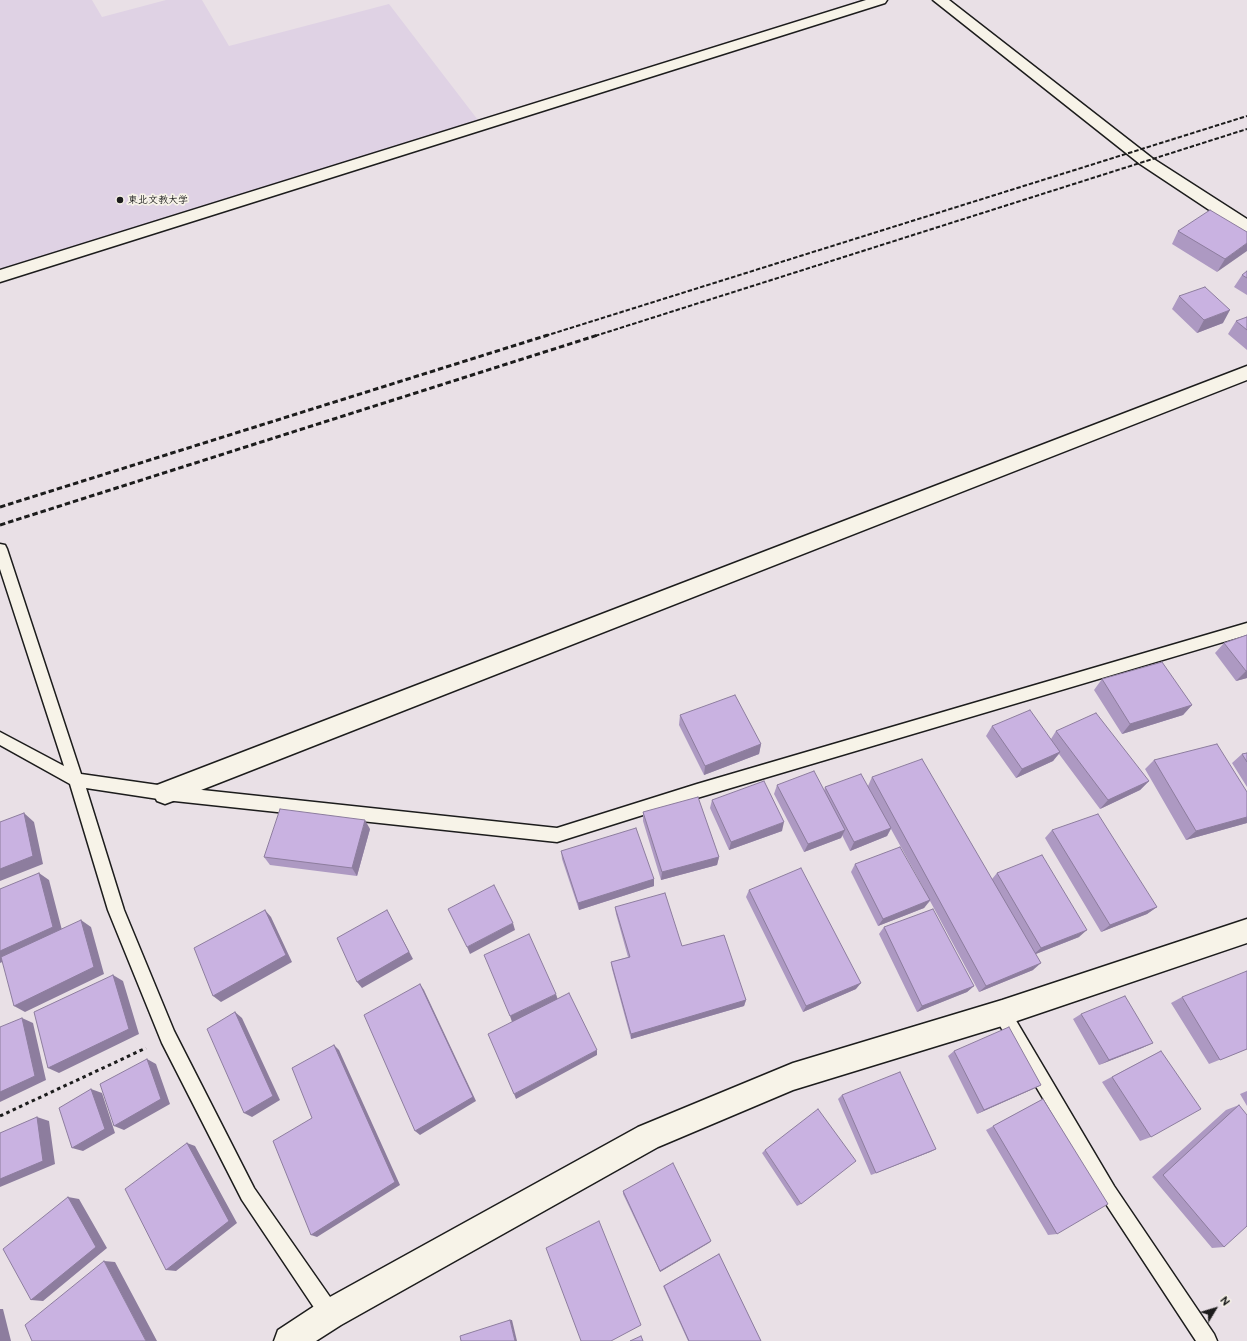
<!DOCTYPE html>
<html>
<head>
<meta charset="utf-8">
<style>
  body { margin:0 }
  #map { position:relative; width:1247px; height:1341px; overflow:hidden; background:#e9e0e6; font-family:"Balsamiq Sans",sans-serif }
  canvas { display:block }
  .north { position:absolute; left:1195px; top:1289px; width:40px; height:40px; -webkit-text-stroke:3px #f7f3e8; paint-order:stroke; rotate:52deg; font-size:11px; font-weight:700; line-height:16px; text-align:center; color:#1c1c1c }
  .north::after { content:''; display:block; margin:auto; width:14px; height:18px; background:#1c1c1c; clip-path:polygon(50% 0,100% 100%,50% 72%,0 100%) }
</style>
</head>
<body>
<div id="map">
<canvas width="1247" height="1341"></canvas>
<div class="north">N</div>
</div>
<script>
const c = document.querySelector('canvas').getContext('2d');
c.lineJoin = 'round';
function fillPath(path, color) {
  c.fillStyle = color;
  c.fill(path, 'evenodd');
}
function toPath(rows) {
  const path = new Path2D();
  for (const r of rows) {
    path.moveTo(r[0], r[1]);
    for (let i = 2; i < r.length; i += 2) path.lineTo(r[i], r[i + 1]);
  }
  return path;
}
function strokePath(path, color, width, dash) {
  c.strokeStyle = color;
  c.lineWidth = width;
  c.lineCap = dash ? 'butt' : 'round';
  c.setLineDash(dash || []);
  c.stroke(path);
}
function drawText(font, color, halo, rows, align = 'center') {
  c.font = font + ' "Balsamiq Sans","Klee One",sans-serif';
  c.lineWidth = 3.5;
  c.setLineDash([]);
  c.textBaseline = 'middle';
  c.strokeStyle = halo;
  c.fillStyle = color;
  for (const [text, x, y, turn = 0] of rows) {
    c.save();
    c.translate(x, y);
    c.rotate((+turn || 0) * Math.PI / 180);
    c.textAlign = isNaN(turn) ? turn : align;
    if (halo) c.strokeText(text, 0, 0);
    c.fillText(text, 0, 0);
    c.restore();
  }
}
fillPath(toPath([
  [0,0,92,0,102,17,166,0,202,0,229,46,389,4,481,124,0,276]
]), '#dfd2e4');
const lane = toPath([
  [0,544,5,545,7,549,81,774,165,786,557,828,697,784,1247,623,1247,635,697,798,557,842,165,800,86,788,124,910,174,1031,254,1188,337,1307,340,1314,337,1321,330,1324,323,1321,242,1200,162,1043,108,910,70,784,0,745,0,732,64,766,0,569,0,544],
  [1002,1005,1008,1007,1114,1186,1214,1334,1217,1341,1196,1341,1102,1198,996,1019,994,1013,996,1007,1002,1005]
]);
const street = toPath([
  [866,0,887,0,885,3,0,282,0,270,866,0],
  [933,0,949,0,1152,158,1247,219,1247,232,1241,231,1140,164,933,0],
  [1247,366,1247,380,173,801,165,804,157,801,153,793,157,785,1247,366]
]);
const secondary = toPath([
  [1247,919,1247,943,1002,1026,793,1090,658,1147,341,1325,316,1341,274,1341,278,1330,319,1303,638,1127,793,1063,1002,1000,1247,919]
]);
strokePath(lane, '#1c1c1c', 3);
strokePath(street, '#1c1c1c', 3);
strokePath(secondary, '#1c1c1c', 3);
strokePath(toPath([
  [0,1116,146,1048]
]), '#1c1c1c', 3, [3.5, 3.5]);
fillPath(lane, '#f7f3e8');
fillPath(street, '#f7f3e8');
fillPath(secondary, '#f7f3e8');
strokePath(toPath([
  [545,336,1247,116],
  [595,336,1247,129]
]), '#1c1c1c', 2, [4.5, 2]);
strokePath(toPath([
  [0,507,548,335],
  [0,525,598,335]
]), '#1c1c1c', 3, [5.5, 3]);
fillPath(toPath([
  [1178,231,1247,232,1217,272,1172,244],
  [1247,271,1247,295,1234,287,1242,275],
  [1179,296,1223,323,1197,333,1172,309],
  [1247,317,1247,350,1228,334,1236,321],
  [1247,635,1247,678,1236,681,1215,653,1224,643],
  [1102,679,1192,705,1183,715,1122,734,1094,690],
  [680,715,761,744,759,754,704,775,679,725],
  [992,726,1051,739,1056,731,1149,781,1140,790,1100,809,1059,754,1053,761,1016,778,986,736],
  [1247,753,1247,787,1232,763,1242,754],
  [1154,760,1247,792,1247,823,1186,840,1145,769],
  [872,777,992,879,997,873,1079,937,1036,954,1033,970,979,992,930,901,924,908,878,926,851,872,855,864,924,889,891,829,887,836,850,851,842,835,841,838,804,852,774,794,777,785,824,791,825,787,868,786],
  [712,800,782,831,729,850,710,808],
  [643,812,719,857,717,865,661,880,643,821],
  [370,829,357,876,270,865,264,857],
  [1052,830,1157,907,1147,914,1101,932,1045,838],
  [561,851,654,879,654,886,579,910,562,859],
  [749,890,856,989,803,1012,746,897],
  [615,907,682,946,746,1000,744,1006,631,1039,612,969,611,962,628,957,616,914],
  [884,927,974,986,967,992,917,1012,879,934],
  [1182,997,1247,1049,1209,1064,1171,1003],
  [1081,1014,1153,1043,1142,1048,1099,1065,1073,1019],
  [954,1051,1041,1085,1033,1089,977,1114,948,1056],
  [1161,1051,1151,1137,1140,1141,1102,1082],
  [1247,1091,1247,1106,1240,1094],
  [842,1095,936,1149,930,1152,871,1175,838,1099],
  [1043,1099,1057,1234,1048,1235,986,1130],
  [1239,1105,1224,1247,1212,1248,1152,1177,1226,1110],
  [765,1150,801,1204,797,1206,762,1153],
  [623,1191,711,1241,660,1272,623,1194],
  [719,1254,761,1341,688,1341,663,1286]
]), '#ad99c2');
fillPath(toPath([
  [1247,243,1247,251,1217,272,1225,259],
  [1230,310,1223,323,1197,333,1204,320],
  [1246,671,1247,671,1247,678,1236,681],
  [1192,705,1183,715,1122,734,1130,724],
  [761,744,759,754,704,775,705,766],
  [1060,752,1053,761,1016,778,1022,769],
  [1149,781,1140,790,1100,809,1108,800],
  [24,813,34,822,43,864,0,881,0,869],
  [1247,817,1247,823,1186,840,1196,831],
  [365,820,370,829,357,876,352,868],
  [784,822,782,831,729,850,731,842],
  [891,828,887,836,850,851,854,842],
  [845,830,841,838,804,852,808,844],
  [719,857,717,865,661,880,662,872],
  [39,873,49,880,63,934,0,963,0,951],
  [654,879,654,886,579,910,578,903],
  [930,900,924,908,878,926,883,919],
  [1157,907,1147,914,1101,932,1110,925],
  [265,910,271,917,292,962,221,1002,213,996],
  [387,910,413,959,362,988,357,982],
  [81,920,91,927,104,974,25,1012,14,1006],
  [513,923,515,930,470,954,467,947],
  [1087,930,1079,937,1033,955,1041,948],
  [1041,963,1033,970,979,992,986,986],
  [113,975,123,981,139,1034,59,1073,48,1068],
  [861,983,856,989,803,1012,806,1006],
  [420,984,424,990,476,1101,420,1135,415,1131],
  [974,986,967,992,917,1012,922,1006],
  [556,994,558,1000,512,1022,510,1016],
  [746,1000,744,1006,631,1039,631,1034],
  [235,1012,242,1018,280,1100,252,1117,244,1113],
  [22,1018,33,1023,46,1080,0,1102,0,1092],
  [1153,1043,1142,1048,1099,1065,1109,1060],
  [334,1045,339,1050,400,1185,317,1237,311,1235],
  [597,1050,597,1055,516,1099,514,1094],
  [147,1059,156,1064,170,1104,124,1130,114,1126],
  [1041,1085,1033,1089,977,1114,984,1110],
  [91,1089,102,1093,115,1133,83,1151,72,1148],
  [37,1117,49,1121,55,1164,0,1187,0,1179],
  [187,1143,195,1146,237,1223,176,1271,166,1270],
  [936,1149,930,1152,871,1175],
  [68,1197,79,1199,107,1248,43,1301,31,1300],
  [711,1241,709,1243,660,1272,660,1271],
  [104,1261,115,1262,157,1341,146,1341],
  [0,1309,3,1309,11,1341,0,1341],
  [510,1320,512,1320,517,1341,515,1341]
]), '#8d7d9e');
const building = toPath([
  [1210,210,1247,232,1247,243,1225,259,1178,231,1210,210],
  [1247,271,1247,278,1242,275,1247,271],
  [1205,287,1230,310,1204,320,1179,296,1205,287],
  [1247,317,1247,330,1236,321,1247,317],
  [1247,635,1247,671,1246,671,1224,643,1247,635],
  [1162,662,1192,705,1130,724,1102,679,1162,662],
  [735,695,761,744,705,766,680,715,735,695],
  [1030,710,1060,752,1022,769,992,726,1030,710],
  [1096,713,1149,781,1108,800,1056,731,1096,713],
  [1217,744,1247,792,1247,817,1196,831,1154,760,1217,744],
  [1247,753,1247,762,1242,754,1247,753],
  [922,759,1041,963,986,986,872,777,922,759],
  [814,771,845,830,808,844,777,785,814,771],
  [861,774,891,828,854,842,825,787,861,774],
  [764,781,784,822,731,842,712,800,764,781],
  [698,797,719,857,662,872,643,812,698,797],
  [280,809,365,820,352,868,264,857,280,809],
  [24,813,33,856,0,869,0,822,24,813],
  [1098,814,1157,907,1110,925,1052,830,1098,814],
  [636,828,654,879,578,903,561,851,636,828],
  [900,847,930,900,883,919,855,864,900,847],
  [1042,855,1087,930,1041,948,997,873,1042,855],
  [801,868,861,983,806,1006,749,890,801,868],
  [39,873,53,927,0,951,0,889,39,873],
  [494,885,513,923,467,947,448,909,494,885],
  [665,893,682,946,724,935,746,1000,631,1034,611,962,630,957,615,907,665,893],
  [933,909,974,986,922,1006,884,927,933,909],
  [265,910,286,955,213,996,194,948,265,910],
  [387,910,409,952,357,982,337,938,387,910],
  [81,920,94,967,14,1006,1,957,81,920],
  [529,934,556,994,510,1016,484,955,529,934],
  [1247,971,1247,1049,1220,1060,1182,997,1247,971],
  [113,975,129,1029,48,1068,34,1012,113,975],
  [420,984,473,1097,415,1131,364,1015,420,984],
  [569,993,597,1050,514,1094,488,1034,569,993],
  [1125,996,1153,1043,1109,1060,1081,1014,1125,996],
  [235,1012,273,1096,244,1113,207,1029,235,1012],
  [22,1018,35,1076,0,1092,0,1027,22,1018],
  [1009,1027,1041,1085,984,1110,954,1051,1009,1027],
  [334,1045,395,1182,311,1235,273,1141,312,1118,292,1068,334,1045],
  [1161,1051,1201,1109,1151,1137,1112,1077,1161,1051],
  [147,1059,161,1099,114,1126,100,1084,147,1059],
  [900,1072,936,1149,876,1173,842,1095,900,1072],
  [91,1089,105,1129,72,1148,59,1108,91,1089],
  [1043,1099,1108,1204,1057,1234,993,1126,1043,1099],
  [1239,1105,1247,1115,1247,1226,1224,1247,1163,1175,1239,1105],
  [818,1109,856,1161,801,1204,765,1150,818,1109],
  [37,1117,43,1161,0,1179,0,1133,37,1117],
  [187,1143,229,1221,166,1270,125,1189,187,1143],
  [673,1163,711,1241,660,1271,623,1191,673,1163],
  [68,1197,96,1247,31,1300,3,1249,68,1197],
  [599,1221,641,1325,611,1341,581,1341,546,1248,599,1221],
  [719,1254,761,1341,689,1341,664,1286,719,1254],
  [104,1261,146,1341,32,1341,25,1325,104,1261],
  [510,1320,515,1341,461,1341,460,1336,510,1320],
  [641,1336,643,1341,630,1341,641,1336]
]);
fillPath(building, '#c9b2e1');
strokePath(building, '#8d7d9e', 1);
for (const [x, y, r, color] of [
  [120,200,4,"#1c1c1c"]
]) {
  const dot = new Path2D();
  dot.arc(x, y, r, 0, 2 * Math.PI);
  c.fillStyle = color;
  c.fill(dot);
  strokePath(dot, '#f7f3e8', 1.5);
}
drawText('bold 10px', '#1c1c1c', '#f7f3e8', [
  ["東北文教大学",128,200]
], 'left');
</script>
</body>
</html>
